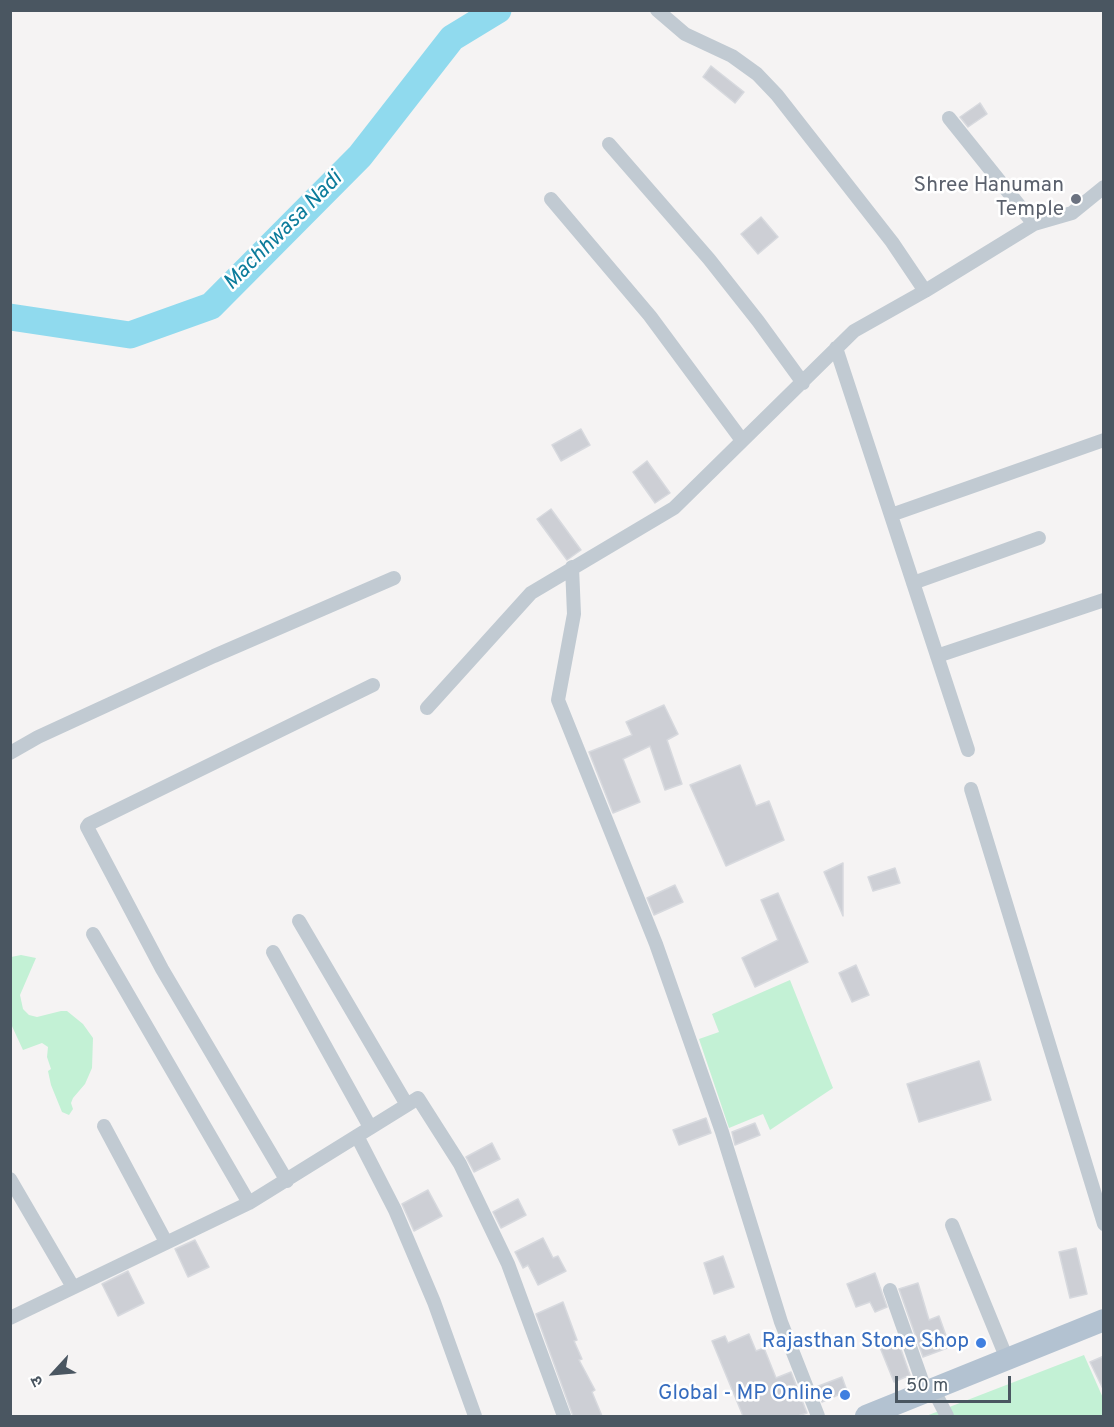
<!DOCTYPE html>
<html>
<head>
<meta charset="utf-8">
<style>
  body { margin:0 }
  #map { position:relative; width:1114px; height:1427px; overflow:hidden; background:#f5f3f3; font-family:Overpass,"Noto Sans Devanagari",sans-serif }
  canvas { display:block }
  .frame { position:absolute; inset:0; border:12px solid #4a5661; pointer-events:none }
  .north { position:absolute; left:24px; top:1343px; width:60px; height:60px; -webkit-text-stroke:4px #fff; paint-order:stroke; rotate:244deg; font-size:16px; font-weight:700; line-height:24px; text-align:center; color:#4a5661 }
  .north::after { content:''; display:block; margin:auto; width:21px; height:27px; background:#4a5661; clip-path:polygon(50% 0,100% 100%,50% 72%,0 100%) }
  .scale { position:absolute; left:895px; top:1376px; width:116px; height:27px; box-sizing:border-box; border:3px solid #4a5661; border-top:0; padding-left:8px; font-size:18px; line-height:21px; white-space:nowrap; color:#4a5661; -webkit-text-stroke:4px #fff; paint-order:stroke }
</style>
</head>
<body>
<div id="map">
<canvas width="1114" height="1427"></canvas>
<div class="frame"></div>
<div class="north">उ</div>
<div class="scale">50 m</div>
</div>
<script>
const c = document.querySelector('canvas').getContext('2d');
c.lineJoin = 'round';
function fillPath(path, color) {
  c.fillStyle = color;
  c.fill(path, 'evenodd');
}
function toPath(rows) {
  const path = new Path2D();
  for (const r of rows) {
    path.moveTo(r[0], r[1]);
    for (let i = 2; i < r.length; i += 2) path.lineTo(r[i], r[i + 1]);
  }
  return path;
}
function strokePath(path, color, width, dash) {
  c.strokeStyle = color;
  c.lineWidth = width;
  c.lineCap = dash ? 'butt' : 'round';
  c.setLineDash(dash || []);
  c.stroke(path);
}
function drawText(font, color, halo, rows, align = 'center') {
  c.font = font + ' Overpass,sans-serif';
  c.lineWidth = 5;
  c.setLineDash([]);
  c.textBaseline = 'middle';
  c.strokeStyle = halo;
  c.fillStyle = color;
  for (const [text, x, y, turn = 0] of rows) {
    c.save();
    c.translate(x, y);
    c.rotate((+turn || 0) * Math.PI / 180);
    c.textAlign = isNaN(turn) ? turn : align;
    if (halo) c.strokeText(text, 0, 0);
    c.fillText(text, 0, 0);
    c.restore();
  }
}
fillPath(toPath([
  [21,955,36,958,20,995,23,1009,29,1015,37,1017,61,1011,67,1011,83,1024,93,1038,92,1068,85,1084,73,1098,71,1103,73,1109,69,1115,62,1112,51,1085,48,1071,51,1069,47,1057,48,1047,42,1043,23,1050,11,1024,11,957],
  [790,980,833,1088,770,1130,763,1114,729,1128,699,1039,719,1032,712,1014],
  [1084,1355,1103,1398,1103,1416,926,1416]
]), '#c3f1d5');
strokePath(toPath([
  [10,317,130,335,211,306,360,156,452,38,498,10]
]), '#90daee', 27);
const building = toPath([
  [711,66,744,92,735,103,703,77,711,66],
  [980,103,987,114,968,127,960,117,980,103],
  [761,217,778,237,758,254,741,234,761,217],
  [581,429,590,445,561,461,552,445,581,429],
  [647,461,670,493,655,503,633,472,647,461],
  [551,509,581,550,567,560,537,519,551,509],
  [664,705,678,734,667,740,682,784,665,790,650,746,623,759,640,802,613,813,589,752,632,735,626,722,664,705],
  [740,765,756,806,769,801,784,840,726,866,690,785,740,765],
  [843,863,843,916,824,872,843,863],
  [895,868,900,883,873,891,868,877,895,868],
  [675,885,683,902,654,915,647,898,675,885],
  [778,893,808,962,755,987,742,958,778,940,761,900,778,893],
  [856,965,869,995,852,1002,839,973,856,965],
  [979,1061,991,1100,919,1122,907,1084,979,1061],
  [706,1118,711,1133,679,1145,673,1130,706,1118],
  [755,1123,760,1135,735,1145,732,1132,755,1123],
  [492,1143,500,1159,474,1172,466,1157,492,1143],
  [428,1190,442,1216,414,1231,402,1204,428,1190],
  [518,1199,526,1215,501,1228,493,1212,518,1199],
  [543,1238,553,1258,558,1256,566,1271,538,1285,528,1265,523,1268,515,1252,543,1238],
  [195,1240,209,1267,188,1277,175,1249,195,1240],
  [1076,1248,1087,1294,1070,1298,1059,1252,1076,1248],
  [723,1256,734,1287,714,1294,704,1263,723,1256],
  [128,1271,144,1303,118,1316,102,1284,128,1271],
  [875,1273,887,1307,875,1312,870,1302,856,1307,847,1284,875,1273],
  [918,1283,929,1320,939,1316,950,1347,923,1357,899,1289,918,1283],
  [563,1302,577,1340,574,1341,582,1359,579,1360,595,1390,592,1392,602,1416,573,1416,536,1314,563,1302],
  [749,1334,756,1351,764,1348,776,1378,791,1372,807,1413,798,1416,743,1416,712,1341,725,1336,728,1343,749,1334],
  [897,1338,910,1375,894,1382,879,1345,897,1338],
  [1104,1356,1104,1391,1090,1362,1104,1356],
  [842,1377,847,1391,822,1402,816,1387,842,1377]
]);
fillPath(building, '#cdcfd5');
strokePath(building, '#d7d9de', 1.5);
strokePath(toPath([
  [657,10,685,34,732,56,757,74,777,95,892,242,925,291],
  [949,118,1034,224],
  [609,144,709,259,758,321,803,383],
  [551,199,650,316,741,439],
  [836,348,968,750],
  [891,515,1104,440],
  [572,567,574,614,558,700,656,944,722,1132,781,1322,818,1416],
  [913,583,1039,538],
  [937,656,1104,600],
  [427,708,531,593,674,508,854,331,925,291,1034,224,1072,213,1104,187],
  [10,753,38,737,214,656,394,578],
  [971,789,1104,1224],
  [93,934,249,1203],
  [273,952,370,1127],
  [407,1105,418,1098,460,1164,508,1264,564,1416],
  [104,1126,166,1242],
  [357,1136,395,1210,434,1302,475,1416],
  [10,1179,73,1287],
  [287,1181,162,969,87,827,89,824,373,685],
  [952,1225,1007,1359],
  [890,1290,926,1392],
  [10,1318,249,1203,407,1105,299,921],
  [933,1389,947,1416]
]), '#c1cad2', 14);
strokePath(toPath([
  [866,1416,1104,1320]
]), '#b3c2d1', 22);
for (const [x, y, r, color] of [
  [1076,199,6,"#6b7280"],
  [981,1343,6,"#3f7fe0"],
  [845,1395,6,"#3f7fe0"]
]) {
  const dot = new Path2D();
  dot.arc(x, y, r, 0, 2 * Math.PI);
  c.fillStyle = color;
  c.fill(dot);
  strokePath(dot, '#fff', 2);
}
drawText('21px', '#5b616d', '#fff', [
  ["Shree Hanuman",1064,187],
  ["Temple",1064,211]
], 'right');
drawText('21px', '#366cbe', '#fff', [
  ["Rajasthan Stone Shop",969,1343],
  ["Global - MP Online",833,1395]
], 'right');
drawText('italic 22px', '#0c7c9b', '#fff', [
  ["Machhwasa Nadi",284,232,-45]
]);
</script>
</body>
</html>
